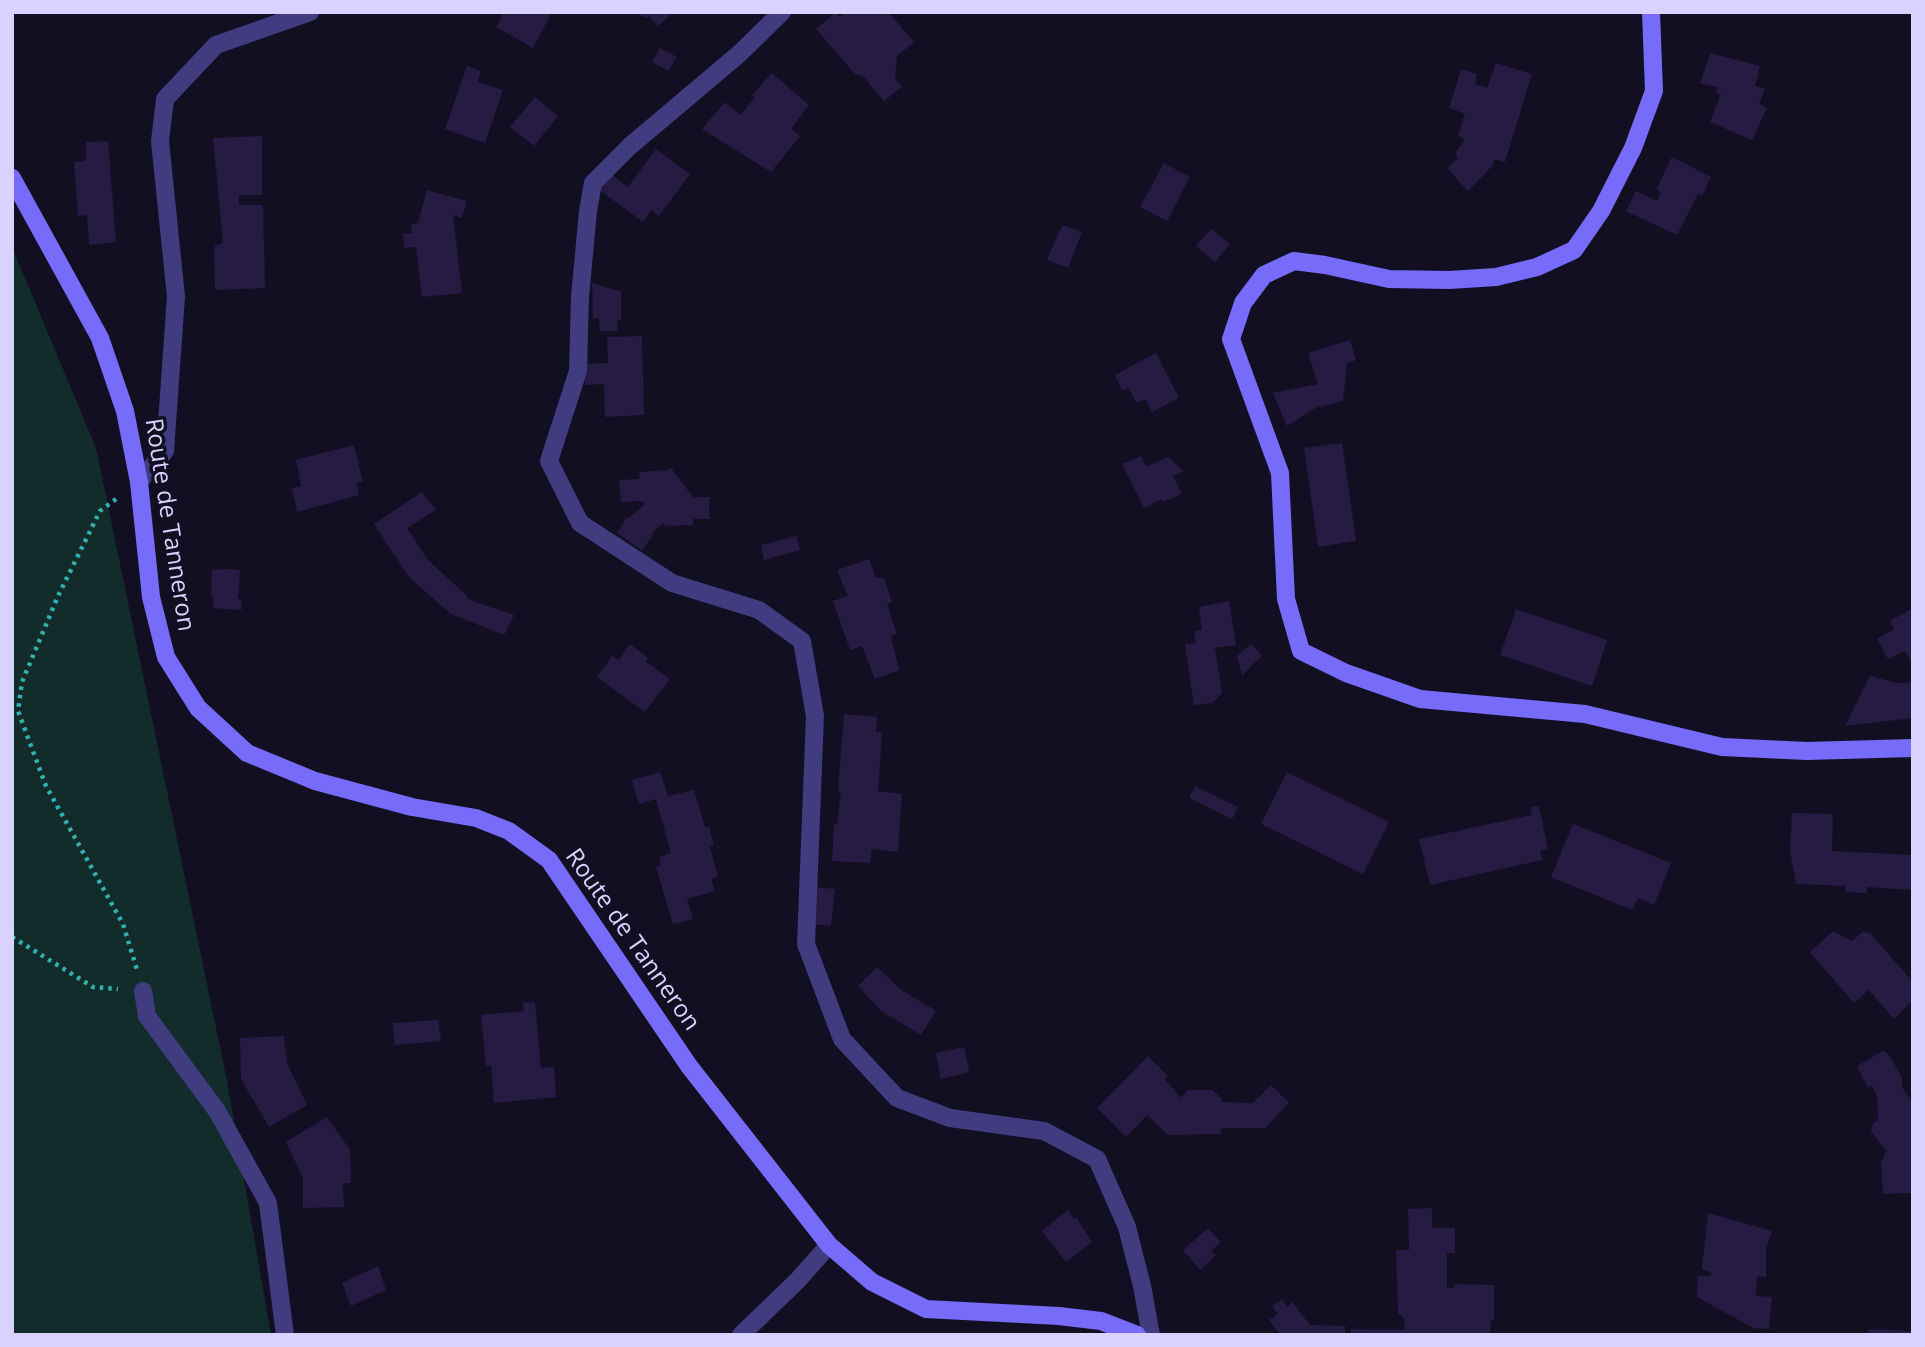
<!DOCTYPE html>
<html>
<head>
<meta charset="utf-8">
<style>
  body { margin:0 }
  #map { position:relative; width:1925px; height:1347px; overflow:hidden; background:#130f23; font-family:"Open Sans",sans-serif }
  canvas { display:block }
  .frame { position:absolute; inset:0; border:14px solid #d9d2fe; pointer-events:none }
</style>
</head>
<body>
<div id="map">
<canvas width="1925" height="1347"></canvas>
<div class="frame"></div>
</div>
<script>
const c = document.querySelector('canvas').getContext('2d');
c.lineJoin = 'round';
function fillPath(path, color) {
  c.fillStyle = color;
  c.fill(path, 'evenodd');
}
function toPath(rows) {
  const path = new Path2D();
  for (const r of rows) {
    path.moveTo(r[0], r[1]);
    for (let i = 2; i < r.length; i += 2) path.lineTo(r[i], r[i + 1]);
  }
  return path;
}
function strokePath(path, color, width, dash) {
  c.strokeStyle = color;
  c.lineWidth = width;
  c.lineCap = dash ? 'butt' : 'round';
  c.setLineDash(dash || []);
  c.stroke(path);
}
function drawText(font, color, halo, rows, align = 'center') {
  c.font = font + ' "Open Sans",sans-serif';
  c.lineWidth = 7;
  c.setLineDash([]);
  c.textBaseline = 'middle';
  c.strokeStyle = halo;
  c.fillStyle = color;
  for (const [text, x, y, turn = 0] of rows) {
    c.save();
    c.translate(x, y);
    c.rotate((+turn || 0) * Math.PI / 180);
    c.textAlign = isNaN(turn) ? turn : align;
    if (halo) c.strokeText(text, 0, 0);
    c.fillText(text, 0, 0);
    c.restore();
  }
}
fillPath(toPath([
  [12,247,96,448,227,1081,271,1335,12,1335]
]), '#122c2c');
fillPath(toPath([
  [504,12,552,12,533,48,496,27],
  [635,12,674,12,658,26,649,16,646,18],
  [845,12,888,12,914,42,897,56,895,78,902,87,884,101,862,75,855,74,816,29,835,13,840,17],
  [660,48,677,57,668,71,652,62],
  [1710,53,1760,66,1755,86,1765,89,1759,104,1767,108,1752,140,1710,122,1721,94,1716,92,1718,87,1700,84],
  [1496,63,1532,74,1505,162,1495,159,1492,166,1468,191,1447,168,1458,158,1455,153,1465,139,1458,136,1465,114,1449,108,1461,69,1477,74,1475,84,1487,88],
  [467,66,481,71,478,82,503,90,485,143,445,129],
  [772,73,809,105,791,129,800,136,771,172,702,129,725,102,740,115,755,98,752,95],
  [535,97,558,116,534,146,510,127],
  [262,136,262,195,239,195,239,205,263,205,265,288,215,290,214,249,215,246,223,243,213,138],
  [108,141,116,242,89,245,87,215,78,216,74,162,86,161,86,142],
  [656,149,690,174,659,216,651,210,643,222,598,189,612,175,628,187],
  [1672,157,1711,177,1702,196,1698,194,1677,235,1626,211,1636,191,1657,201,1661,192,1656,190],
  [1164,163,1190,177,1167,221,1140,207],
  [427,190,467,201,462,218,453,215,462,293,422,297,416,247,404,248,403,234,412,233,411,224,418,223],
  [1062,225,1082,232,1068,268,1047,260],
  [1211,229,1230,244,1215,262,1196,246],
  [592,283,621,292,621,320,617,320,618,331,600,331,599,318,593,318],
  [642,336,644,415,605,417,604,384,585,385,585,364,608,363,607,337],
  [1350,340,1356,360,1347,363,1343,401,1315,408,1287,426,1273,393,1318,384,1308,353],
  [1156,353,1179,398,1152,412,1145,399,1136,403,1129,388,1122,391,1115,375],
  [1342,443,1356,541,1318,547,1304,448],
  [354,445,363,482,356,483,359,495,297,512,292,488,301,486,296,460],
  [1141,456,1146,467,1168,457,1184,471,1173,476,1182,494,1163,502,1162,499,1144,508,1122,464],
  [671,468,693,497,709,497,709,519,693,519,693,525,666,526,663,523,651,534,653,535,642,550,617,533,627,517,629,518,645,504,642,501,621,502,619,480,640,479,639,472,667,470],
  [422,492,436,510,407,528,428,560,467,596,467,599,514,615,504,635,451,614,410,578,374,524],
  [797,536,800,550,764,560,761,545],
  [869,559,876,578,884,578,892,602,887,604,897,634,891,636,899,670,875,679,862,646,850,650,833,601,848,596,837,570],
  [227,569,240,570,238,599,242,599,241,610,213,608,214,597,211,596,212,570],
  [1229,601,1236,645,1215,648,1222,693,1212,703,1194,705,1185,644,1196,643,1194,631,1202,630,1199,607],
  [1913,608,1913,664,1905,651,1888,659,1877,639,1894,629,1890,621],
  [1516,609,1607,640,1592,686,1500,655],
  [630,644,648,658,645,661,670,679,645,712,597,677,612,656,619,660],
  [1251,644,1262,656,1242,675,1237,656],
  [1870,676,1897,683,1913,682,1913,718,1845,726],
  [844,714,877,717,876,732,882,732,878,791,902,794,898,852,872,849,870,863,832,861,834,824,837,824,841,791,838,791],
  [660,772,668,796,694,790,705,827,709,826,714,845,710,847,718,877,711,879,715,891,687,899,693,919,673,924,656,867,661,865,659,857,671,853,656,799,639,804,632,780],
  [1287,772,1389,822,1363,874,1261,824],
  [1195,786,1238,807,1232,819,1189,798],
  [1539,806,1548,849,1540,851,1542,860,1430,885,1419,839,1532,815,1530,807],
  [1792,813,1833,814,1832,851,1912,855,1911,890,1867,887,1867,893,1845,892,1846,886,1796,884,1790,850],
  [1573,824,1671,863,1654,905,1638,898,1632,910,1551,877],
  [814,887,835,889,831,926,812,924],
  [1833,931,1852,941,1862,932,1870,933,1913,982,1913,1000,1894,1019,1869,990,1854,1003,1810,952],
  [877,967,900,989,936,1011,921,1035,881,1011,858,986],
  [535,1002,541,1068,554,1067,556,1097,494,1103,491,1065,486,1066,481,1015,524,1011,523,1003],
  [438,1020,441,1041,395,1045,393,1023],
  [284,1036,287,1063,307,1105,269,1127,241,1079,240,1038],
  [964,1047,969,1072,941,1079,936,1053],
  [1883,1051,1889,1055,1902,1077,1902,1087,1913,1103,1913,1193,1883,1194,1881,1164,1886,1151,1871,1131,1873,1123,1878,1120,1877,1097,1872,1085,1868,1088,1857,1066],
  [1148,1056,1168,1076,1165,1080,1181,1098,1188,1090,1212,1090,1221,1098,1221,1102,1253,1103,1271,1085,1289,1103,1265,1128,1221,1128,1221,1134,1168,1135,1147,1115,1126,1137,1097,1108],
  [327,1117,350,1150,351,1183,343,1183,344,1207,303,1208,303,1178,286,1142],
  [1432,1208,1432,1228,1455,1228,1455,1253,1447,1253,1447,1288,1454,1288,1454,1284,1494,1285,1494,1320,1491,1320,1490,1335,1351,1335,1351,1329,1404,1330,1405,1320,1398,1313,1396,1250,1409,1250,1408,1209],
  [1068,1210,1074,1219,1076,1217,1092,1242,1066,1262,1042,1231],
  [1708,1213,1772,1231,1766,1249,1766,1277,1757,1276,1756,1296,1772,1297,1769,1329,1753,1328,1697,1297,1698,1276,1710,1276,1712,1273,1702,1269],
  [1208,1228,1221,1242,1211,1251,1216,1255,1200,1270,1183,1250],
  [378,1266,386,1290,351,1306,342,1283],
  [1282,1299,1287,1307,1292,1302,1310,1325,1345,1326,1345,1335,1280,1335,1269,1320,1278,1314,1272,1306],
  [1869,1329,1910,1331,1913,1335,1866,1335]
]), '#251b43');
strokePath(toPath([
  [116,499,100,511,58,596,22,682,18,711,46,786,123,924,137,970],
  [12,937,93,987,118,989]
]), '#32b1b0', 4.5, [3.5, 5]);
strokePath(toPath([
  [782,12,739,54,630,146,593,183,588,211,580,297,578,371,549,461,580,523,672,583,759,610,802,641,815,716,806,944,842,1039,897,1098,950,1118,1044,1131,1097,1159,1127,1227,1142,1286,1151,1335],
  [139,482,165,451,176,297,160,141,165,99,216,45,310,12],
  [143,991,147,1016,217,1111,268,1203,285,1335],
  [741,1335,798,1280,829,1245]
]), '#413b80', 18);
strokePath(toPath([
  [1651,12,1654,91,1633,148,1601,211,1574,250,1537,267,1496,277,1449,280,1389,279,1325,265,1294,261,1264,275,1243,303,1231,339,1280,473,1286,599,1301,651,1346,673,1420,699,1585,714,1722,747,1807,751,1913,748],
  [12,178,100,338,125,411,139,482,151,597,166,657,198,708,247,753,315,781,412,807,476,818,509,831,549,860,689,1066,829,1245,872,1282,926,1309,1059,1316,1101,1321,1137,1335]
]), '#776cfa', 18);
drawText('24px', '#d9d2fe', '#130f23', [
  ["Route de Tanneron",169,525,81],
  ["Route de Tanneron",632,940,55]
]);
</script>
</body>
</html>
